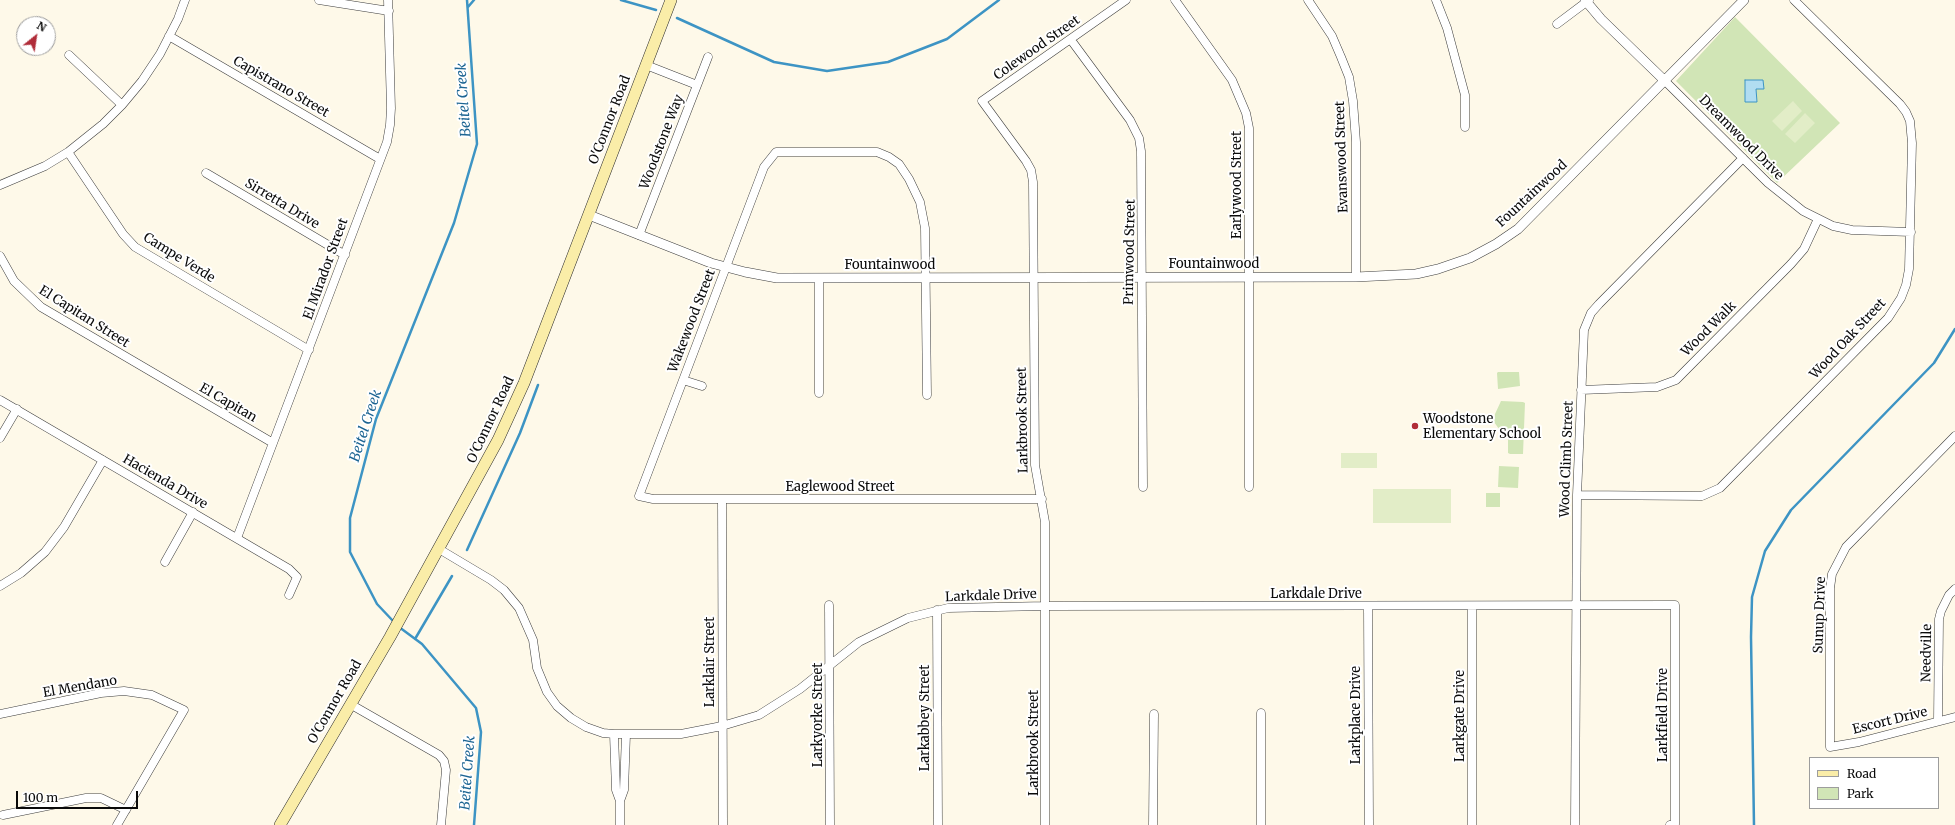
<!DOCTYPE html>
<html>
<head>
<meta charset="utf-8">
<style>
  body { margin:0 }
  #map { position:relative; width:1955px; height:825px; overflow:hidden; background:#fef9e9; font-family:Merriweather,serif }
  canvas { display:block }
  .legend { position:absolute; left:1809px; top:757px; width:130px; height:52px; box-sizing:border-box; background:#fff; border:1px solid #9d9d9d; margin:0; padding:5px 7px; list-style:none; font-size:12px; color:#0a0a0a }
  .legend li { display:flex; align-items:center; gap:8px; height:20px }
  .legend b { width:20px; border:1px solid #9d9d9d }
  .north { position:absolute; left:16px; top:16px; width:40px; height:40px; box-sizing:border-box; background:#fff; border:1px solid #9d9d9d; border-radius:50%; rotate:30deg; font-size:11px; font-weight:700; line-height:16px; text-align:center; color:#0a0a0a }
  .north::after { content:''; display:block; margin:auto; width:14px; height:18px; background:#b02c39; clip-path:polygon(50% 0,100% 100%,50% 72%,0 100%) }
  .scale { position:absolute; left:16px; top:791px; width:122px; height:18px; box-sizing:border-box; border:2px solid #0a0a0a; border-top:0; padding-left:5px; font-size:12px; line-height:14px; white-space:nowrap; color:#0a0a0a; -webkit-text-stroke:3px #fff; paint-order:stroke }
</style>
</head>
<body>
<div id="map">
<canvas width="1955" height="825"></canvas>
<ul class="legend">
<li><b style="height:5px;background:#faeda8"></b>Road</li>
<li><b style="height:11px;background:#d1e5b6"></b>Park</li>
</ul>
<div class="north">N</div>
<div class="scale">100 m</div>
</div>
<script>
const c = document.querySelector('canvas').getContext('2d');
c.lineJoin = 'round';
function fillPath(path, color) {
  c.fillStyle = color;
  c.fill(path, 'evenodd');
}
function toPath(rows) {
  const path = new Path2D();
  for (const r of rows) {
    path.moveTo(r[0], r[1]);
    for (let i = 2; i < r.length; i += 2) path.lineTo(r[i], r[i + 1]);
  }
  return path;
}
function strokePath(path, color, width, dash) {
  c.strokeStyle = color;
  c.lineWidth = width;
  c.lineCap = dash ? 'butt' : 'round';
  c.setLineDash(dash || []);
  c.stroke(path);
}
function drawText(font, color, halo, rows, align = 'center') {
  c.font = font + ' Merriweather,serif';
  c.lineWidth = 4;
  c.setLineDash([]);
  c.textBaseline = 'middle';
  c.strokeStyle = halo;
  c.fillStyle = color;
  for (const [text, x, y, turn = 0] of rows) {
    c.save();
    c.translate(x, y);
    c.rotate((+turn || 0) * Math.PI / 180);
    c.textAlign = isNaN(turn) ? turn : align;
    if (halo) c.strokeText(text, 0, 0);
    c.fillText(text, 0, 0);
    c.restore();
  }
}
fillPath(toPath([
  [1735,17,1840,123,1777,183,1676,81],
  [1498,372,1519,372,1520,386,1498,389,1497,373],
  [1501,401,1523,402,1525,403,1523,454,1510,454,1508,453,1508,431,1499,429,1494,422,1495,414],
  [1499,466,1519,467,1518,488,1498,487],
  [1486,493,1500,493,1500,507,1486,507]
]), '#d1e5b6');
fillPath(toPath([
  [1793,101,1802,111,1782,131,1772,121],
  [1805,113,1815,123,1795,143,1785,134],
  [1341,453,1377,453,1377,468,1341,468],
  [1373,489,1451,489,1451,523,1373,523]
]), '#e2edc7');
const water = toPath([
  [1745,80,1763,80,1764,89,1756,89,1757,102,1745,102,1745,80]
]);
fillPath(water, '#b1ddf1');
strokePath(water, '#3d94c4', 1);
strokePath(toPath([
  [621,0,656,10],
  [468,7,474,0],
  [677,18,774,62,827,71,888,62,947,39,999,0],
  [467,550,520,433,538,385],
  [394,622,377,604,350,552,350,518,376,419,454,223,477,144,467,0],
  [399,627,422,644,476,708,481,732,474,825],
  [415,639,452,576],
  [1754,825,1751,637,1752,597,1765,551,1791,510,1934,363,1955,329]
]), '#3d94c4', 2.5);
const minor = toPath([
  [319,0,389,11],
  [1175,0,1232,80,1246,113,1249,128,1249,487],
  [1308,0,1332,36,1341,57,1349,77,1353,101,1356,142,1356,277],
  [1436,0,1447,28,1465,95,1465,127],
  [1557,24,1589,0],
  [169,36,380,159],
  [1071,40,1130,120,1139,138,1141,151,1143,487],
  [69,55,122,105],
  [646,65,697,85],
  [1665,81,1768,183,1803,211,1833,226,1852,230,1911,232],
  [68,152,123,234,135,247,309,350],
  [206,173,345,255],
  [0,185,45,166,68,152,103,124,122,105,142,81,160,54,178,19,185,0],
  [639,235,708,57],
  [0,256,14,281,41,307,273,443],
  [819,279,819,393],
  [683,380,702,386],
  [1581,390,1657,387,1676,380,1791,264,1804,249,1818,219],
  [927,395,925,228,920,202,909,179,899,164,889,157,877,152,776,152,764,167,639,496,653,499,1042,499],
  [0,400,289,569,297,577,289,595],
  [1955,436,1846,547,1832,574,1830,588,1830,747,1859,742,1955,717],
  [0,438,17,409],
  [1577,495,1702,496,1720,488,1888,318,1901,298,1906,285,1909,269,1912,143,1910,121,1906,112,1900,104,1794,0],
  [722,499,723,825],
  [237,538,387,142,390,125,391,108,388,0],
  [439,549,491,580,504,590,519,608,533,640,537,668,547,692,557,706,571,718,586,727,603,733,614,734,681,734,722,726,759,715,800,689,859,642,908,618,948,608,1046,606,1675,605,1675,824,1670,825],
  [165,562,193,512],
  [0,586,21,573,45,552,64,527,103,460],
  [829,605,830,825],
  [1368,606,1369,825],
  [1472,606,1472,825],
  [937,610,938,825],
  [350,704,439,755,444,761,446,770,441,825],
  [1261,713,1261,825],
  [0,714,101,693,124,691,152,695,184,710,117,825],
  [1938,721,1939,619,1941,611,1949,595,1955,589],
  [614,734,616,790,620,801,620,825],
  [620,801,624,790,626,734],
  [3,815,86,798,101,798,126,810],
  [1045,825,1045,522,1035,465,1033,182,1031,170,1026,161,982,101,1126,0],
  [1153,825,1154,714],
  [1575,825,1577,495,1584,330,1591,313,1599,304,1743,158]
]);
const tertiary = toPath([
  [1585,0,1601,19,1665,81],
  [589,215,711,263,745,272,777,278,1356,277,1416,274,1438,269,1470,258,1496,244,1518,229,1744,0]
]);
const secondary = toPath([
  [280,825,390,637,498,440,524,383,671,0]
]);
strokePath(minor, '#3d3d3d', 9);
strokePath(tertiary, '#3d3d3d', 10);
strokePath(secondary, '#2c2c2c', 12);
strokePath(minor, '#fff', 8);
strokePath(tertiary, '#fff', 9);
strokePath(secondary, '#faeda8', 11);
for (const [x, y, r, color] of [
  [1415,426,4,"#b02c39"]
]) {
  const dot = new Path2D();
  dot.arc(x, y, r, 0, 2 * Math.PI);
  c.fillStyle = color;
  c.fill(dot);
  strokePath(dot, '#fff', 1.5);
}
drawText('13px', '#0a0a0a', '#fff', [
  ["Colewood Street",1037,48,-35],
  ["Capistrano Street",281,87,30],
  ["O'Connor Road",610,120,-69],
  ["Dreamwood Drive",1741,138,45],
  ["Woodstone Way",662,142,-69],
  ["Evanswood Street",1342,157,-92],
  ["Earlywood Street",1237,185,-90],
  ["Fountainwood",1532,194,-43],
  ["Sirretta Drive",282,204,31],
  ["Primwood Street",1130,252,-89],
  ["Campe Verde",179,258,32],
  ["Fountainwood",1214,264],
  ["Fountainwood",890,265],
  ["El Mirador Street",326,269,-70],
  ["El Capitan Street",84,317,32],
  ["Wakewood Street",692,321,-69],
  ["Wood Walk",1709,329,-45],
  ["Wood Oak Street",1848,339,-47],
  ["El Capitan",228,403,30],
  ["O'Connor Road",491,420,-65],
  ["Larkbrook Street",1023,420,-91],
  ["Wood Climb Street",1567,459,-88],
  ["Hacienda Drive",165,482,30],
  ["Eaglewood Street",840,487],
  ["Larkdale Drive",1316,594],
  ["Larkdale Drive",991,596,-2],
  ["Sunup Drive",1820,615,-88],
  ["Needville",1927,653,-89],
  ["Larklair Street",710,662,-90],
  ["El Mendano",80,687,-10],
  ["O'Connor Road",335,702,-60],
  ["Larkyorke Street",818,715,-90],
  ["Larkplace Drive",1356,715,-90],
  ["Larkfield Drive",1663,715,-90],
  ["Larkgate Drive",1460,716,-90],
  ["Larkabbey Street",925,718,-90],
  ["Escort Drive",1890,721,-14],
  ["Larkbrook Street",1034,743,-90]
]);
drawText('13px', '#0a0a0a', '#fff', [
  ["Woodstone",1423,419],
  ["Elementary School",1423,434]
], 'left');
drawText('italic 14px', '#1d6593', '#fff', [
  ["Beitel Creek",464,100,-94],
  ["Beitel Creek",366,426,-72],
  ["Beitel Creek",468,773,-86]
]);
</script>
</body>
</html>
